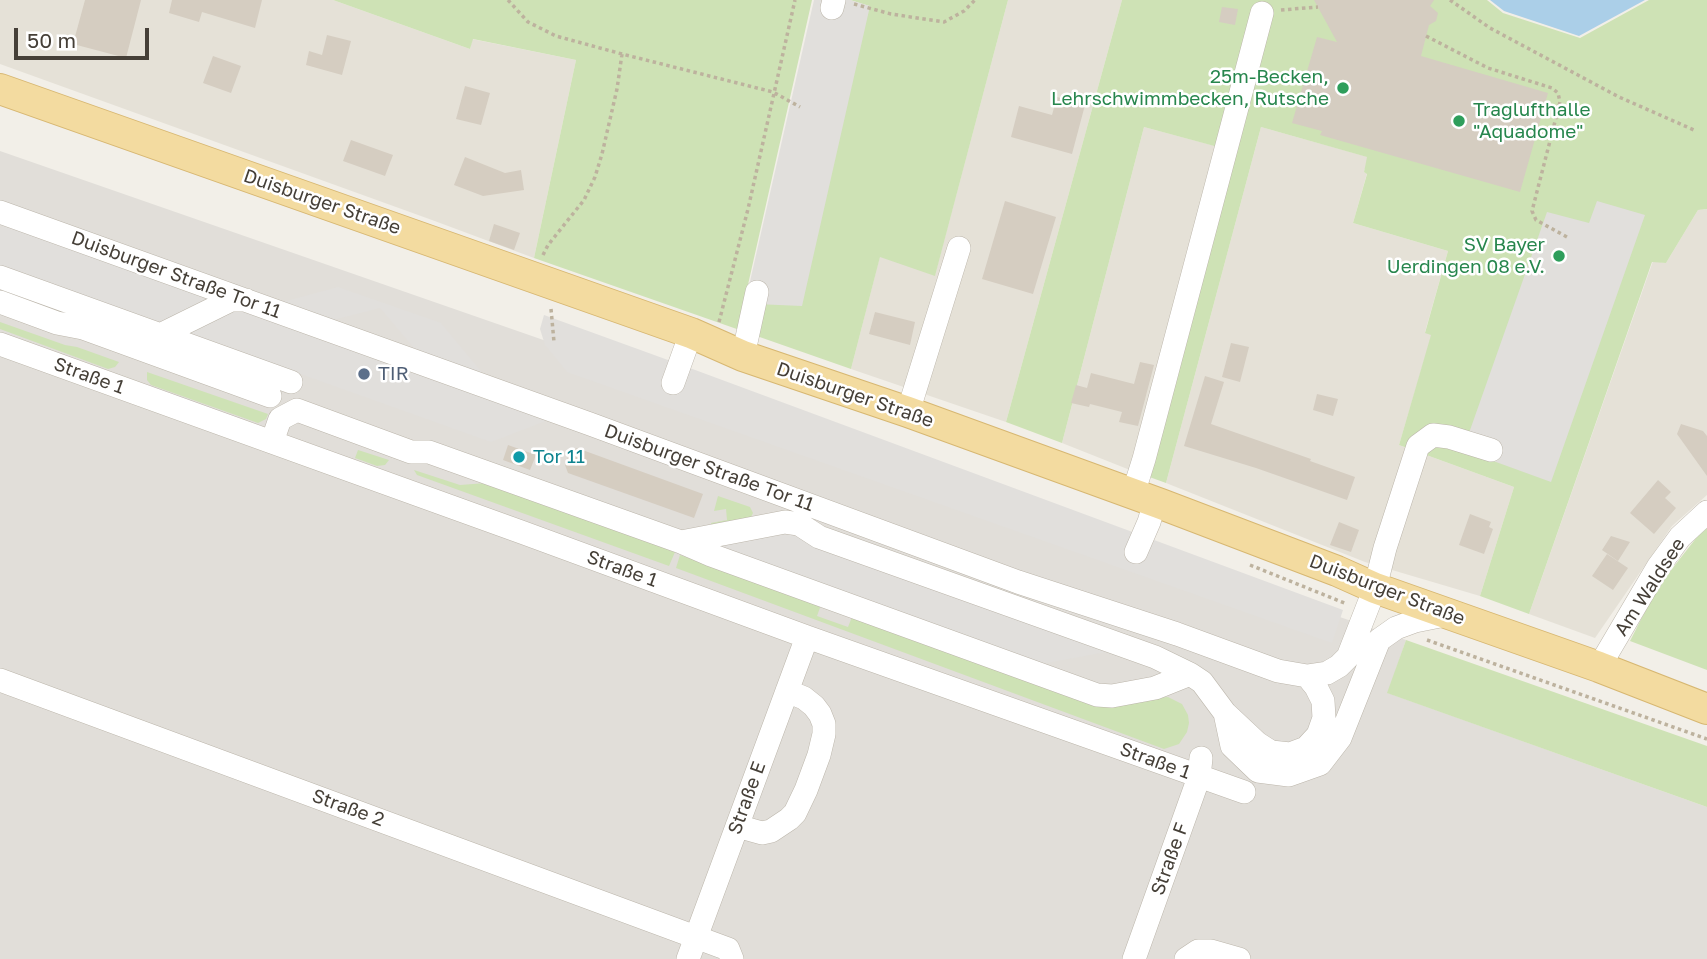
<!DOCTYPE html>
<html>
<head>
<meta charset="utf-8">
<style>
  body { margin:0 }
  #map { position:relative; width:1707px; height:959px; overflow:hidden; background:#f2efe8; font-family:"Golos Text",sans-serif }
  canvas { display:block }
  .scale { position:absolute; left:14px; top:28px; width:135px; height:32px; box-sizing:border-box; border:4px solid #453f37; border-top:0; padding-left:9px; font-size:21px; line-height:24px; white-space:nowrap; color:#453f37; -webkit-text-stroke:5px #fff; paint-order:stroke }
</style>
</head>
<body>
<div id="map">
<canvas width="1707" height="959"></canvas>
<div class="scale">50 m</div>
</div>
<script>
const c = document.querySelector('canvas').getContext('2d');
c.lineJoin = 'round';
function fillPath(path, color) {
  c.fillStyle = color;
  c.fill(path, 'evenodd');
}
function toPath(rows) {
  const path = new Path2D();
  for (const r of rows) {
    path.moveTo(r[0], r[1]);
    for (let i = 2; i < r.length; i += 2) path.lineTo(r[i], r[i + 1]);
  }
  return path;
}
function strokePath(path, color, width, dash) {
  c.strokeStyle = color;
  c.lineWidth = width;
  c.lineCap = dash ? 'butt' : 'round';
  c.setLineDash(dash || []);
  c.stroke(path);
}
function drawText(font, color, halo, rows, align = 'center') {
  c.font = font + ' "Golos Text",sans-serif';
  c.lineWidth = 5;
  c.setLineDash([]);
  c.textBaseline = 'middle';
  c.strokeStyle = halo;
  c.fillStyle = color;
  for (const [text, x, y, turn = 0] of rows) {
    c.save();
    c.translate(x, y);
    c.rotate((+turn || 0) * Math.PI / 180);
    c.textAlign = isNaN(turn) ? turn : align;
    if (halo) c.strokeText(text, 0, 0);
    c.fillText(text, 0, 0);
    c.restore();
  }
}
fillPath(toPath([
  [0,0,333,0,470,49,472,39,576,60,534,258,432,220,0,64],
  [1008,0,1122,0,1006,422,851,369,880,256,935,275],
  [1144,127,1219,147,1130,470,1062,443],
  [1261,127,1368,157,1364,172,1367,173,1353,223,1448,251,1425,332,1432,334,1399,445,1514,487,1480,596,1365,562,1166,483],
  [1707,209,1707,495,1672,526,1595,638,1529,614,1653,261,1666,263,1698,210]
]), '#e5e1d7');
fillPath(toPath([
  [0,151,1406,640,1388,693,1707,807,1707,959,0,959]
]), '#e1ded9');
fillPath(toPath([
  [333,0,812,0,745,298,869,6,850,0,1008,0,935,276,880,257,851,369,534,258,576,60,473,39,470,49],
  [1122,0,1487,0,1503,13,1580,38,1649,0,1707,0,1707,209,1698,210,1666,263,1652,262,1529,614,1480,596,1514,487,1399,445,1431,335,1425,333,1448,251,1353,223,1367,174,1364,172,1367,157,1261,127,1166,483,1130,470,1218,147,1144,127,1062,443,1006,422],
  [0,322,65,345,77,347,119,362,115,367,108,369,0,329],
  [147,372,268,414,266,419,258,423,151,385,147,380],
  [358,450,389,460,385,465,377,466,355,458],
  [414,470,460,485,486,483,675,552,669,566,417,475],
  [718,496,750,507,753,513,751,517,711,525,711,523,727,520,726,509,714,511],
  [1707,528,1707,670,1630,641,1657,588,1697,537],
  [680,555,821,605,817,616,848,627,852,617,1092,704,1168,697,1182,704,1188,715,1189,723,1187,732,1179,744,1164,749,676,568],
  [1406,640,1707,746,1707,807,1387,693]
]), '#cee2b5');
fillPath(toPath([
  [814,0,850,0,870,6,802,306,756,304,746,299],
  [1597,201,1645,215,1551,482,1463,450,1547,212,1589,223],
  [11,225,201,293,206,302,161,323,0,266,0,228],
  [338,287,441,323,486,377,418,353,380,308,329,321,279,303],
  [240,307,551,419,491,442,186,333],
  [544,315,679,364,1343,610,1332,643,567,372,545,345,540,329],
  [787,533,1117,650,1036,665,713,547]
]), '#e1dfdc');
fillPath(toPath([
  [1490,0,1645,0,1579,36,1504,11]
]), '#abcfe8');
fillPath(toPath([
  [85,0,141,0,126,58,73,44],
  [172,0,262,0,255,28,202,12,199,22,169,13],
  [1314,0,1434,0,1430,6,1438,13,1436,21,1429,25,1421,56,1548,93,1520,192,1320,135,1322,131,1292,123,1317,37,1337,42],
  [1222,7,1238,9,1235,25,1219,22],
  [327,35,351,41,342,75,306,65,309,51,322,55],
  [213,56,241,66,231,93,203,83],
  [465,86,490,93,481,125,456,119],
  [1057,97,1085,105,1072,154,1011,137,1019,106,1052,115],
  [351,140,393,155,385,176,343,161],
  [465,157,505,173,521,170,524,190,483,196,454,185],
  [1005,201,1056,217,1033,294,982,279],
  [494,224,520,233,514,250,489,241],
  [875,312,915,322,910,345,869,334],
  [1231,343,1249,347,1240,382,1222,377],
  [1140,362,1154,365,1138,426,1119,422,1122,412,1090,404,1089,407,1071,403,1076,385,1087,388,1091,373,1134,384],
  [1205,376,1224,382,1211,424,1311,459,1310,461,1355,477,1347,500,1256,468,1184,446],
  [1317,394,1338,399,1333,416,1313,410],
  [1681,424,1703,431,1707,436,1707,476,1677,434],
  [508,445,536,455,530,470,503,460],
  [577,448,703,494,694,518,568,473,565,465,570,452],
  [1658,480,1671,492,1665,498,1676,508,1654,534,1630,513],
  [1470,514,1491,522,1489,527,1493,529,1484,554,1459,545],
  [1339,522,1359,530,1351,552,1330,545],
  [1611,536,1630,542,1618,561,1602,550],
  [1607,554,1628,568,1613,590,1592,576]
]), '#d5cdc1');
const minor = toPath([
  [832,8,834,0],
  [0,212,590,424,1018,582,1177,634,1278,671,1307,676,1327,673,1339,666,1348,657,1375,588,1385,548,1418,446,1433,435,1449,437,1491,450],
  [0,277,291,382],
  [0,302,57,323,83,328,270,396],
  [160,335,231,300,246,300],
  [0,344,524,533,807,637,1244,792],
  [743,356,757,292],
  [673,383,691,333],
  [908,412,959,248],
  [272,442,280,419,297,410,411,452,429,452,681,542,711,555,1097,695,1112,696,1155,688,1190,674,1202,682,1225,713,1232,746,1258,771,1289,775,1320,764,1340,738,1379,640,1396,628,1415,621,1450,614],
  [1133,494,1144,459,1262,13],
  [681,542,785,522,799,524,819,537,1155,657,1190,674],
  [1136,552,1149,522,1155,502],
  [1599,667,1658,567,1680,537,1707,512],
  [0,680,728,949,732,959],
  [1225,713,1257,743,1271,752,1290,754,1306,748,1318,735,1324,718,1323,701,1316,687,1307,676],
  [737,826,762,833,771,831,789,819,795,813,806,790,819,755,824,734,824,724,820,714,814,706,804,698,787,691],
  [688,959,807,637],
  [1134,959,1199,777,1201,758],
  [1186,959,1198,951,1211,951,1239,959]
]);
const major = toPath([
  [0,89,691,333,743,356,908,412,1161,504,1337,571,1375,588,1599,667,1707,709]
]);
strokePath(minor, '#bcb6ab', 24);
strokePath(major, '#d7b771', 32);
strokePath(toPath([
  [508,0,528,22,556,36,622,54],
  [1450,0,1490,28,1619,97,1694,130],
  [854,4,891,14,944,22,964,11,975,0],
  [1281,10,1318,7],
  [1426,36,1488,68,1552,88,1558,93,1560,102,1532,211,1536,220,1567,237],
  [543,255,548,245,584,200,595,177,602,154,617,89,622,54,773,92,800,107],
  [551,309,554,342],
  [719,322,748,209,795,0],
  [1250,565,1347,604],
  [1427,640,1707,739]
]), '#bdb29e', 3.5, [3.5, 3.5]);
strokePath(minor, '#fff', 23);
strokePath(major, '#f3dba0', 30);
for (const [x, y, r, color] of [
  [1343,88,7,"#2e9e5b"],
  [1459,121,7,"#2e9e5b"],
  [1559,256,7,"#2e9e5b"],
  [364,374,7,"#5c6f8a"],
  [519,457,7,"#0f9aa8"]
]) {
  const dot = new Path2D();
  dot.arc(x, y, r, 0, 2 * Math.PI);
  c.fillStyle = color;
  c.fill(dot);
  strokePath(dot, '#fff', 2.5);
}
drawText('19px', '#27864d', '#fff', [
  ["25m-Becken,",1329,77],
  ["Lehrschwimmbecken, Rutsche",1329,99],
  ["Traglufthalle",1473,110,"left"],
  ["\"Aquadome\"",1473,132,"left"],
  ["SV Bayer",1545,245],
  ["Uerdingen 08 e.V.",1545,267]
], 'right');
drawText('19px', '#453f37', '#fff', [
  ["Duisburger Straße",322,202,19],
  ["Duisburger Straße Tor 11",176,275,20],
  ["Straße 1",89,376,20],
  ["Duisburger Straße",855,395,19],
  ["Duisburger Straße Tor 11",709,468,20],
  ["Straße 1",622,569,20],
  ["Am Waldsee",1650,587,-57],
  ["Duisburger Straße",1387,590,21],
  ["Straße 1",1155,761,20],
  ["Straße E",747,798,-70],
  ["Straße 2",348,808,20],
  ["Straße F",1170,859,-70]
]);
drawText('19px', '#4e5e75', '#fff', [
  ["TIR",378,374]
], 'left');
drawText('19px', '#0d838f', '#fff', [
  ["Tor 11",533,457]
], 'left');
</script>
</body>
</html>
